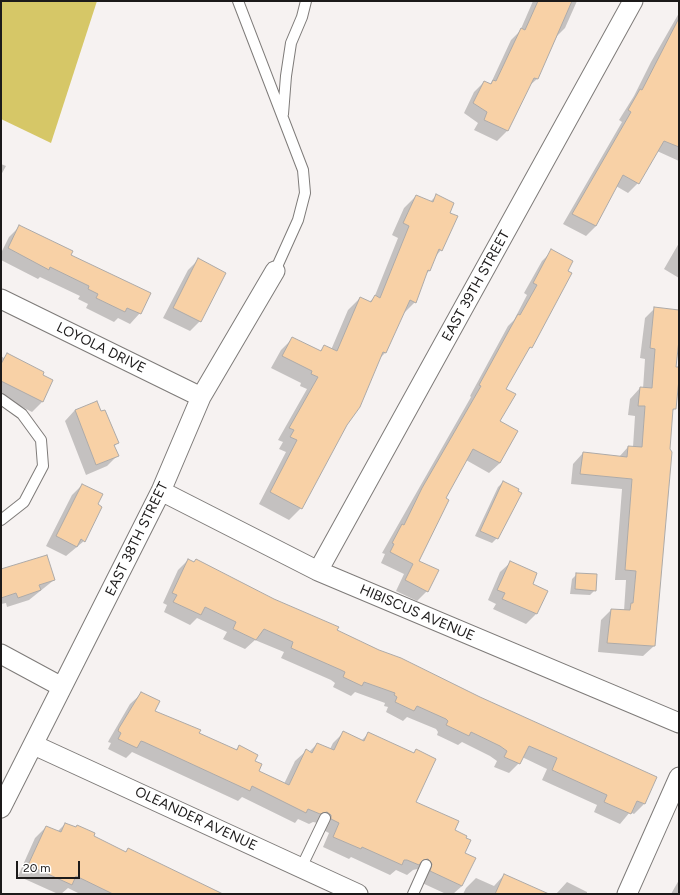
<!DOCTYPE html>
<html>
<head>
<meta charset="utf-8">
<style>
  body { margin:0 }
  #map { position:relative; width:680px; height:895px; overflow:hidden; background:#f6f2f1; font-family:Figtree,sans-serif }
  canvas { display:block }
  .frame { position:absolute; inset:0; border:2px solid #1c1a1a; pointer-events:none }
  .scale { position:absolute; left:16px; top:861px; width:64px; height:18px; box-sizing:border-box; border:2px solid #1c1a1a; border-top:0; padding-left:5px; font-size:12px; line-height:14px; white-space:nowrap; color:#1c1a1a; -webkit-text-stroke:3px #fff; paint-order:stroke }
</style>
</head>
<body>
<div id="map">
<canvas width="680" height="895"></canvas>
<div class="frame"></div>
<div class="scale">20 m</div>
</div>
<script>
const c = document.querySelector('canvas').getContext('2d');
c.lineJoin = 'round';
function fillPath(path, color) {
  c.fillStyle = color;
  c.fill(path, 'evenodd');
}
function toPath(rows) {
  const path = new Path2D();
  for (const r of rows) {
    path.moveTo(r[0], r[1]);
    for (let i = 2; i < r.length; i += 2) path.lineTo(r[i], r[i + 1]);
  }
  return path;
}
function strokePath(path, color, width, dash) {
  c.strokeStyle = color;
  c.lineWidth = width;
  c.lineCap = dash ? 'butt' : 'round';
  c.setLineDash(dash || []);
  c.stroke(path);
}
function drawText(font, color, halo, rows, align = 'center') {
  c.font = font + ' Figtree,sans-serif';
  c.lineWidth = 4;
  c.setLineDash([]);
  c.textBaseline = 'middle';
  c.strokeStyle = halo;
  c.fillStyle = color;
  for (const [text, x, y, turn = 0] of rows) {
    c.save();
    c.translate(x, y);
    c.rotate((+turn || 0) * Math.PI / 180);
    c.textAlign = isNaN(turn) ? turn : align;
    if (halo) c.strokeText(text, 0, 0);
    c.fillText(text, 0, 0);
    c.restore();
  }
}
fillPath(toPath([
  [1,1,97,1,51,143,1,119]
]), '#d6c767');
fillPath(toPath([
  [533,1,577,1,565,28,557,36,537,79,529,86,507,131,497,141,474,130,478,123,464,113,474,92,484,82,489,85,491,83,511,40,520,31],
  [679,13,679,161,657,151,638,183,628,193,616,186,596,226,586,236,563,224,622,122,619,120,634,96,651,62],
  [1,164,6,166,1,175],
  [416,196,430,202,436,196,448,213,457,217,441,250,435,257,429,271,425,275,415,302,403,314,385,353,378,360,346,425,301,508,289,520,259,504,286,452,279,449,283,442,278,440,307,389,300,386,301,383,271,368,281,350,293,338,319,352,324,347,331,350,348,310,360,298,369,302,374,298,398,238,392,235,404,208],
  [19,227,69,255,140,313,130,324,118,318,114,322,86,308,88,304,78,299,80,296,40,277,38,279,1,260,1,253,9,237],
  [679,243,679,278,664,269],
  [552,251,531,347,526,352,505,389,499,422,517,432,500,463,489,473,466,460,445,498,417,561,427,591,417,601,396,591,404,574,381,563,385,554,382,553,471,397,470,396,508,326,514,320,527,295,524,293,542,261],
  [198,260,200,321,190,331,163,318,188,270],
  [655,308,679,311,679,329,675,368,675,408,672,412,654,646,643,656,598,652,601,620,611,610,624,611,626,580,615,580,622,489,571,484,573,464,583,453,619,457,628,447,633,447,635,416,628,415,630,399,640,388,643,389,645,359,640,358,645,318],
  [7,355,52,381,42,402,32,412,1,396,1,356,4,358],
  [75,410,117,443,114,447,117,456,107,466,86,475,65,421],
  [503,482,497,538,492,543,475,536,498,487],
  [82,485,84,541,66,556,46,546,72,495],
  [188,560,336,631,644,804,634,814,630,812,620,824,594,812,597,805,542,780,547,769,522,757,519,763,509,773,494,767,497,761,490,756,462,742,458,745,437,735,438,732,436,729,407,717,403,721,386,712,388,707,384,706,385,703,355,692,351,696,333,687,335,683,331,680,281,658,284,652,255,640,245,649,223,639,227,632,197,618,190,625,164,612,167,605,163,603,178,570],
  [511,562,531,584,546,591,536,614,526,624,493,609,496,604,488,600,500,572],
  [1,570,54,580,29,600,7,607,6,603,1,604],
  [577,574,595,590,590,595,570,594,572,579],
  [141,694,153,712,235,750,239,747,254,761,257,771,284,784,295,761,306,751,309,752,317,744,330,749,333,743,343,733,361,741,369,733,413,754,416,751,415,802,453,830,464,853,462,886,453,894,446,894,420,882,422,875,417,869,413,870,407,875,396,870,390,875,351,857,349,859,323,847,329,833,321,829,318,823,313,822,309,824,298,819,295,823,242,797,238,801,132,752,126,758,108,749,111,743,108,742,109,740,130,704],
  [65,824,125,853,128,850,202,894,80,894,68,888,61,894,58,894,18,876,35,838,46,827,57,832],
  [504,875,546,894,463,894,466,888,476,878,494,886],
  [679,880,679,894,671,894],
  [567,882,587,892,587,894,556,894]
]), '#0003');
const building = toPath([
  [538,1,572,1,538,79,534,78,508,131,484,120,487,112,473,103,484,81,491,84,493,80,496,81,521,28,525,30,538,1],
  [679,18,679,147,664,141,639,184,623,175,596,226,572,214,631,112,628,110,640,89,642,90,679,18],
  [436,194,454,203,450,213,458,216,442,251,439,249,430,271,428,270,416,303,410,300,386,353,383,352,360,407,347,425,302,509,270,492,297,440,290,437,294,430,289,428,318,377,311,374,312,371,282,356,292,337,321,351,324,345,337,351,360,297,371,302,375,295,380,298,409,226,403,223,416,195,433,202,436,194],
  [19,225,73,251,71,255,151,293,141,314,127,308,125,312,96,298,98,294,88,289,89,286,50,267,49,270,8,248,19,225],
  [551,249,573,261,568,271,572,273,532,348,530,347,506,389,516,394,500,421,518,431,500,463,473,449,446,498,449,500,419,561,439,570,428,592,405,580,413,564,390,552,394,544,392,543,402,524,404,525,422,488,481,386,479,385,518,314,520,315,537,285,533,283,551,249],
  [198,258,226,273,201,322,173,308,198,258],
  [654,307,679,310,679,340,676,367,679,367,679,379,676,409,673,409,670,449,672,452,655,646,652,646,607,643,611,609,630,610,631,603,633,603,636,571,625,570,632,479,580,474,583,452,627,457,628,446,642,447,645,406,638,406,640,387,652,388,655,349,650,348,654,307],
  [7,353,44,372,43,375,53,380,43,402,1,381,1,364,7,353],
  [97,401,101,411,105,410,119,443,114,445,119,456,96,465,75,410,97,401],
  [503,481,519,489,518,491,522,493,498,539,480,531,503,481],
  [82,484,103,494,98,504,102,507,85,542,81,539,77,547,56,536,82,484],
  [47,555,55,580,39,585,41,590,18,598,16,593,1,598,1,569,47,555],
  [188,559,194,562,196,559,274,599,339,627,337,630,379,650,401,658,480,697,657,777,645,804,637,801,631,814,604,802,607,795,552,770,557,758,529,746,520,764,504,757,507,751,500,746,471,732,469,736,446,725,448,721,446,719,417,706,414,711,395,702,397,697,394,695,395,693,364,682,362,686,343,677,345,672,341,670,291,648,293,642,264,629,256,640,233,629,236,622,205,607,201,615,173,602,177,595,172,593,188,559],
  [510,561,537,573,533,584,548,591,537,614,502,599,505,593,497,590,510,561],
  [576,573,597,574,596,591,575,589,576,573],
  [141,692,160,701,155,711,201,730,199,733,237,750,239,745,258,755,255,761,262,764,259,771,289,785,306,749,312,753,317,743,334,750,343,731,364,741,368,732,414,753,416,749,436,759,416,802,459,821,455,830,467,836,466,838,471,840,465,853,476,858,462,886,430,871,432,864,428,859,423,860,419,865,407,860,404,860,402,865,362,847,361,849,333,837,339,823,331,819,331,815,327,812,320,814,308,809,306,813,252,786,250,791,144,742,141,741,137,748,118,739,121,733,118,731,119,728,141,692],
  [65,823,76,827,77,825,95,833,94,836,126,852,128,848,223,894,113,894,76,876,72,885,28,865,46,826,61,832,65,823],
  [504,874,549,894,495,894,504,874]
]);
fillPath(building, '#f8d1a6');
strokePath(building, '#adaaa8', 1);
const service = toPath([
  [238,1,303,170,305,193,298,220,275,271],
  [283,114,286,76,291,43,302,17,306,1],
  [1,399,22,414,41,440,43,466,24,502,1,520],
  [301,868,325,818],
  [413,894,426,865]
]);
const minor = toPath([
  [1,299,201,397],
  [161,491,318,571,679,723],
  [318,571,633,1],
  [1,654,62,687],
  [34,745,358,894],
  [1,808,161,491,201,397,275,271],
  [627,894,679,777]
]);
strokePath(service, '#7e7b79', 12);
strokePath(minor, '#7e7b79', 21);
strokePath(service, '#fff', 10);
strokePath(minor, '#fff', 19);
drawText('14px', '#1c1a1a', '#fff', [
  ["EAST 39TH STREET",476,286,-61],
  ["LOYOLA DRIVE",101,348,26],
  ["EAST 38TH STREET",137,539,-64],
  ["HIBISCUS AVENUE",417,613,23],
  ["OLEANDER AVENUE",196,819,25]
]);
</script>
</body>
</html>
